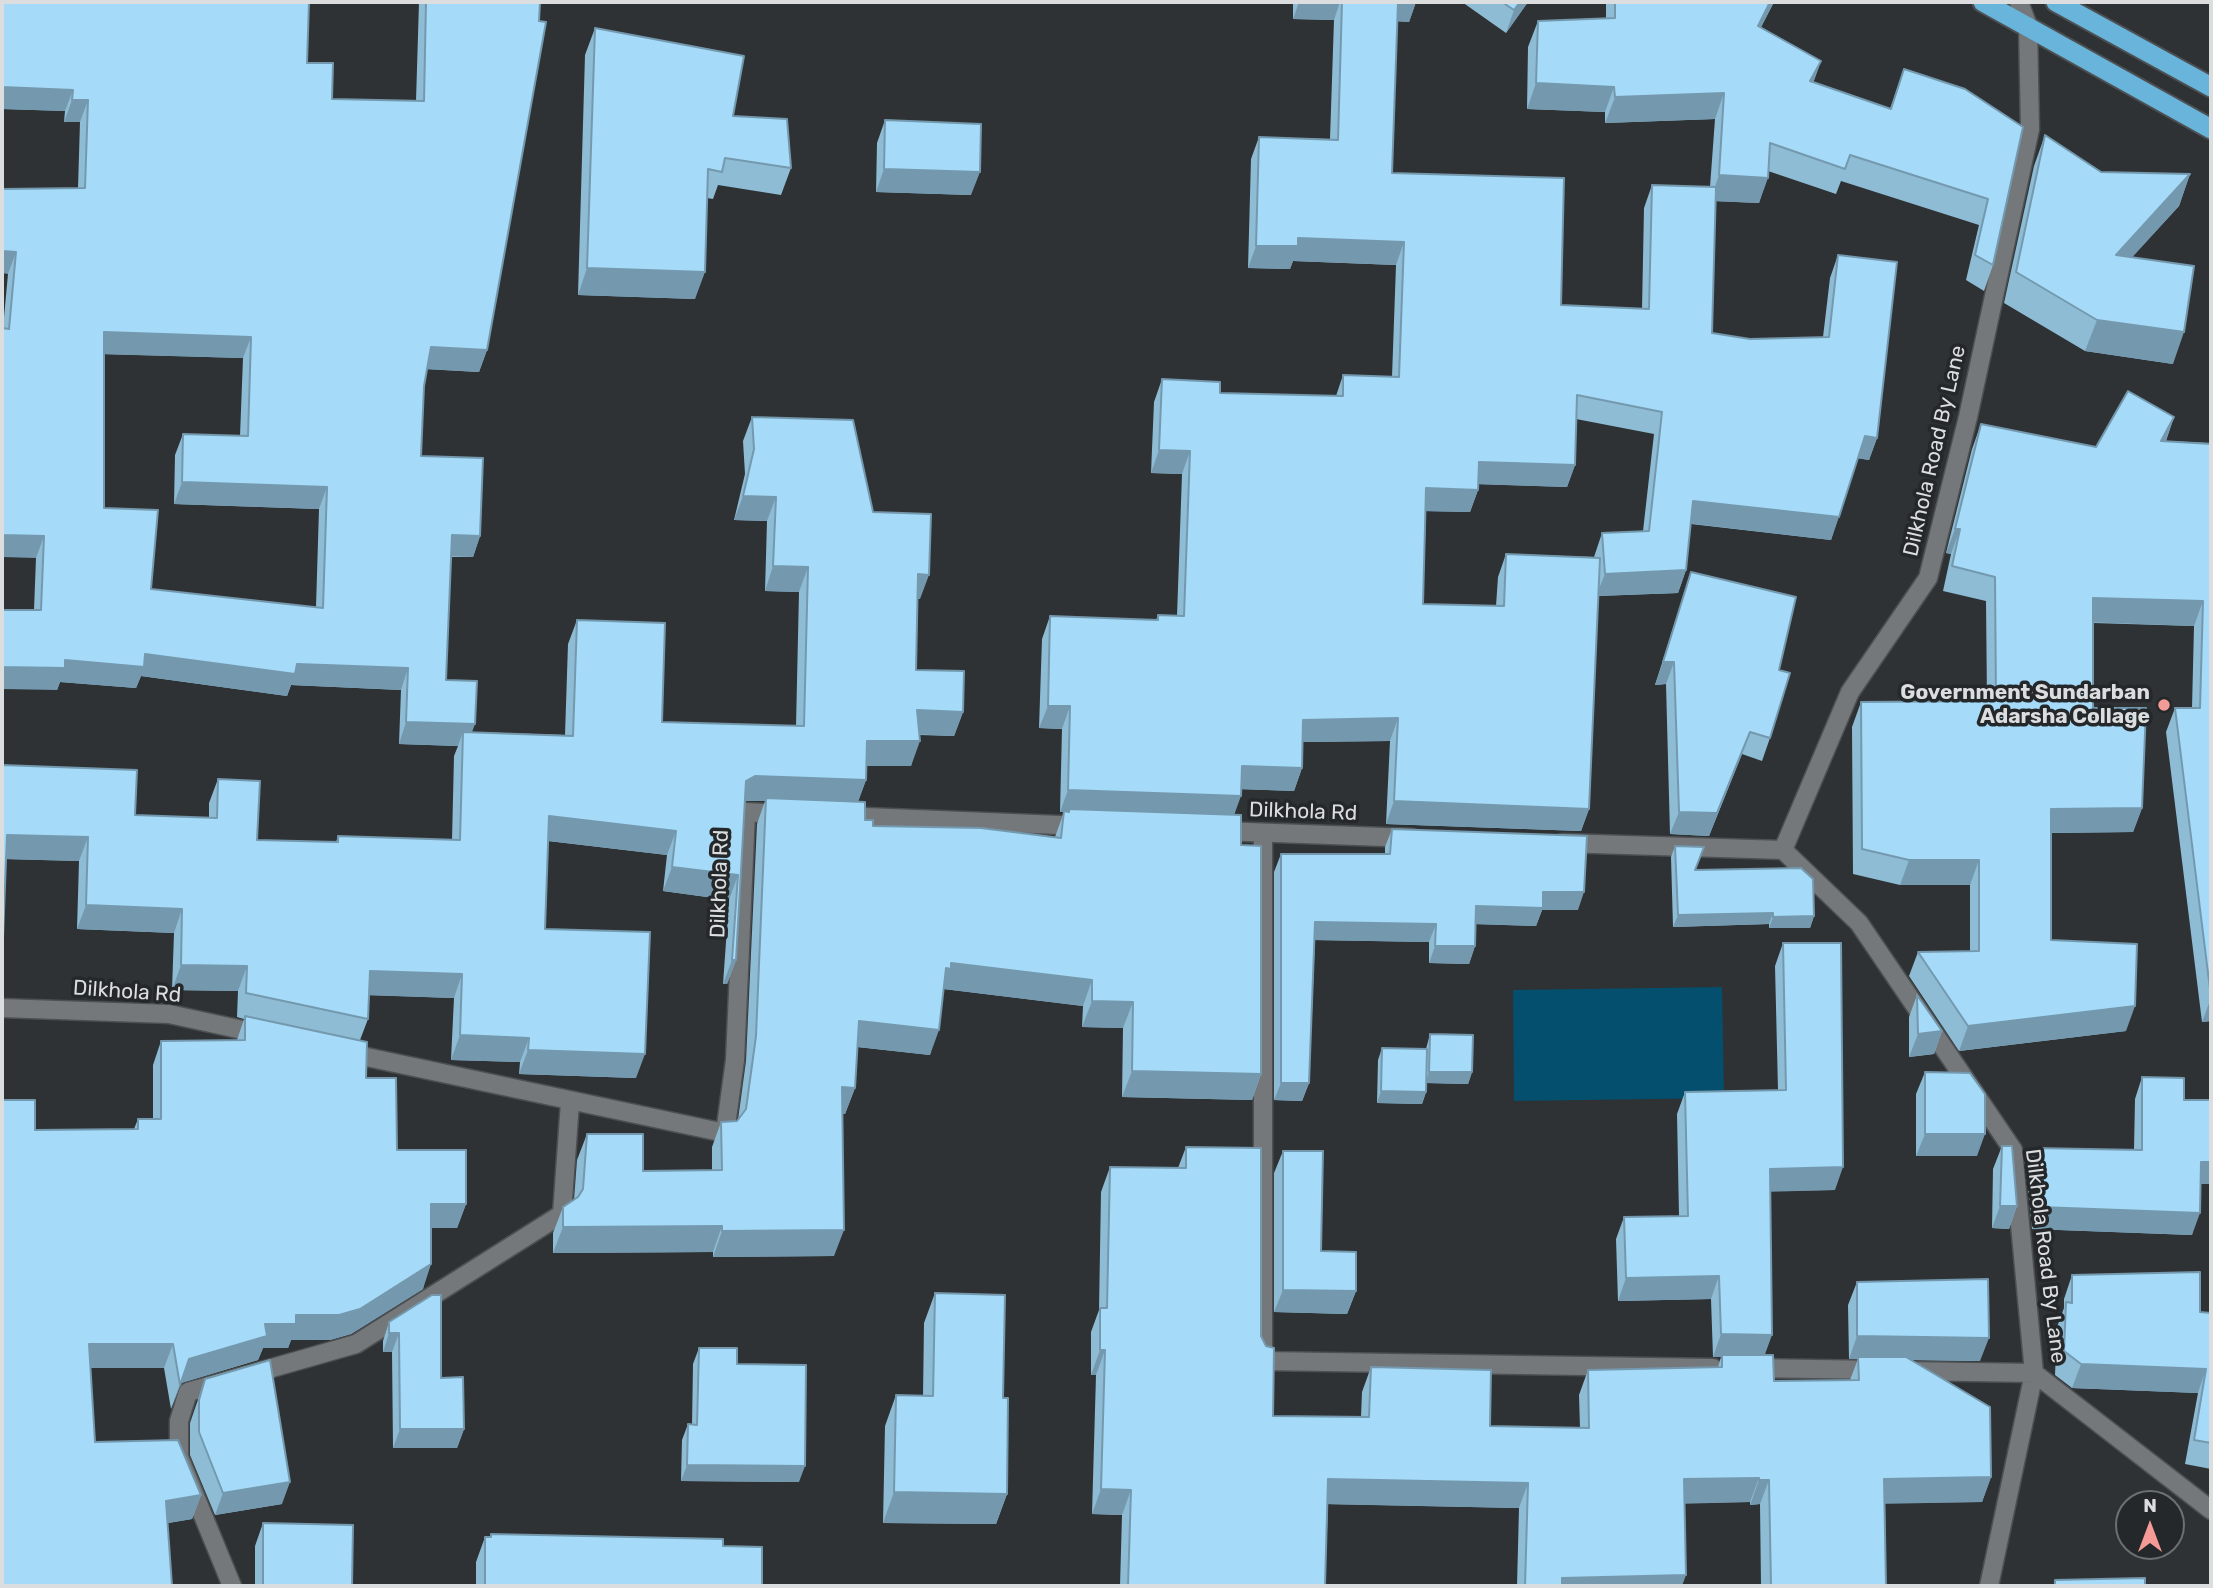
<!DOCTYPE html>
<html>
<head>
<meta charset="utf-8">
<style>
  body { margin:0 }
  #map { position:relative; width:2213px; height:1588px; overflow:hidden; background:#2e3234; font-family:Rubik,sans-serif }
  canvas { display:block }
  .frame { position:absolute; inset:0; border:4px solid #dbdddf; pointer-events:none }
  .north { position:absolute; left:2115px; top:1490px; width:70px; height:70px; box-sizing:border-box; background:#24282a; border:2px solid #6d7072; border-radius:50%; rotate:0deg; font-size:19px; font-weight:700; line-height:28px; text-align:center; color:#dbdddf }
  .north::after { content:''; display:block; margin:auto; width:24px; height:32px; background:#f59b97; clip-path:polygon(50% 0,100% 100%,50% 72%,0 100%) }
</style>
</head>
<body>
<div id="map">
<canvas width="2213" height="1588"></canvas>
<div class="frame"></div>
<div class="north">N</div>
</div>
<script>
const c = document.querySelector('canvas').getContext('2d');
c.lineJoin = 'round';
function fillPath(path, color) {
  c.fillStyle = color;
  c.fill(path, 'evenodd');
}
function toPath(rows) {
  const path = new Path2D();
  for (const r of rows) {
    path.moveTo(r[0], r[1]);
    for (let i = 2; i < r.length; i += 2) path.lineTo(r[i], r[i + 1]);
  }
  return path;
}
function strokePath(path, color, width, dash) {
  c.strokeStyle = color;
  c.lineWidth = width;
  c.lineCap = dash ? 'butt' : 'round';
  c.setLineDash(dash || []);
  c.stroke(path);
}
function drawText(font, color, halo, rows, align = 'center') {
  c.font = font + ' Rubik,sans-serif';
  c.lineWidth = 7;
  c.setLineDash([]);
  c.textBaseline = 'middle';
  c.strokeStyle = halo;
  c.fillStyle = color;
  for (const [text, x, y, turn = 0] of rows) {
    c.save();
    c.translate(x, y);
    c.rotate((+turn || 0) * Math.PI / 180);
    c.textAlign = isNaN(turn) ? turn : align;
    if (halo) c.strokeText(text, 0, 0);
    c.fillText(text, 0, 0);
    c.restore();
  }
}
fillPath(toPath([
  [1722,987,1724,1098,1514,1101,1513,990]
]), '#044f6d');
const minor = toPath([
  [842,816,1083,826],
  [1220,831,1412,838],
  [1263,833,1263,1361,1713,1368],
  [1562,843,1783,850],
  [1783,850,1850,692,1928,578,1968,417,2030,129,2028,26,2019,2],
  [1783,850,1859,923,2013,1150,2034,1373,2211,1510],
  [2,1008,169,1014,261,1034],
  [343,1052,725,1133,735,1060,746,812,782,814],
  [1752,1368,1878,1370],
  [1906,1371,2034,1373,1989,1586],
  [232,1586,179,1457,179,1421,188,1392,356,1344,562,1214,570,1102]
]);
const trunk = toPath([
  [1983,2,2211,129],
  [2056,2,2211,87]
]);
strokePath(minor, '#4d5052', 21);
strokePath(trunk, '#4d5052', 23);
strokePath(minor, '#74787b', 18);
strokePath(trunk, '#68b4db', 19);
fillPath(toPath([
  [2,2,307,63,332,99,416,101,419,2,540,2,487,350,479,372,427,369,424,386,421,456,480,536,473,557,451,557,446,680,472,732,565,735,568,644,577,620,662,722,796,726,799,592,765,591,767,521,734,520,745,474,743,441,752,417,873,512,920,599,918,599,916,670,963,712,954,736,919,735,911,766,866,766,866,780,858,801,865,820,873,826,1055,837,1064,812,1060,812,1062,729,1039,728,1042,639,1050,616,1156,620,1158,615,1177,616,1182,474,1151,473,1154,402,1162,379,1220,393,1336,396,1343,375,1392,377,1396,265,1293,261,1290,269,1248,268,1251,159,1259,137,1330,139,1334,20,1293,19,1293,2,1416,2,1409,22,1397,21,1392,173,1561,305,1642,309,1644,208,1652,185,1710,187,1715,119,1605,123,1605,112,1527,109,1528,47,1538,21,1606,18,1606,2,1774,2,1761,27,1821,61,1813,83,1890,109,1904,69,2023,127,1993,265,1984,291,1966,280,1979,225,1841,181,1836,194,1768,171,1759,203,1715,201,1712,333,1750,339,1823,337,1830,278,1838,255,1877,438,1869,460,1857,458,1831,540,1691,524,1686,570,1678,593,1598,596,1589,809,1581,831,1386,824,1390,741,1303,742,1302,768,1294,791,1241,789,1234,815,1241,845,1261,1074,1252,1100,1122,1097,1123,1028,1082,1027,1083,1006,944,989,930,1055,857,1047,855,1088,845,1114,842,1114,834,1256,713,1257,713,1252,553,1253,553,1233,563,1207,574,1200,577,1160,587,1134,643,1171,712,1170,712,1147,721,1122,737,1121,738,1120,746,1061,757,824,765,801,746,801,745,802,736,960,727,984,723,984,729,900,663,891,667,855,548,841,545,929,636,1078,519,1074,520,1062,451,1060,454,998,369,995,368,1019,360,1040,366,1078,397,1150,466,1204,457,1228,431,1228,423,1289,351,1334,330,1340,291,1340,288,1348,263,1348,258,1360,181,1383,171,1409,164,1368,90,1368,95,1442,201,1495,192,1519,168,1523,2,1586,35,1130,134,1129,138,1119,153,1119,153,1065,161,1041,237,1040,244,1019,237,1017,238,991,172,990,174,933,77,929,79,861,6,859,2,765,135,815,209,818,209,803,218,779,257,840,336,842,338,836,452,840,454,756,458,746,399,744,401,690,291,685,287,696,141,676,136,688,60,682,57,690,34,610,36,558,3,328,8,274,2,189,78,188,80,122,64,122,65,111,2,109],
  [104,354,243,358,240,436,183,434,175,455,174,504,319,509,316,607,151,589,104,508],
  [1576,419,1654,434,1643,531,1602,533,1594,557,1506,554,1498,577,1496,606,1423,604,1426,511,1470,512,1478,490,1478,484,1567,487,1575,465],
  [1462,2,1528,2,1506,33],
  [595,28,733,116,791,168,781,195,718,185,713,199,707,198,695,299,578,295,585,55],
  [885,120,971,195,876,192,877,143],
  [2045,135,2101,172,2190,174,2179,206,2132,257,2173,364,2085,351,2004,303,2034,166],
  [2174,417,2166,441,2211,443,2211,1021,2202,1022,2166,732,2175,708,2192,708,2194,626,2093,623,2093,708,2142,808,2133,832,2051,833,2051,940,2126,1031,1959,1051,1909,976,1918,952,1970,952,1970,885,1900,885,1853,874,1852,727,1861,702,1987,701,1986,601,1943,591,1951,554,1946,553,1972,449,1981,424,2096,447],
  [1691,572,1779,670,1770,738,1762,761,1742,754,1709,836,1670,834,1666,684,1655,685],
  [1392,829,1578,910,1542,910,1536,926,1476,924,1475,946,1469,964,1429,963,1429,942,1315,940,1309,1083,1302,1101,1274,1100,1274,872,1281,854,1385,854,1385,847],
  [1675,846,1695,870,1814,916,1810,928,1769,928,1769,924,1673,927,1671,857],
  [1783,943,1835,1190,1770,1191,1765,1355,1774,1381,1850,1380,1858,1359,1849,1359,1848,1305,1857,1282,1980,1361,1909,1360,1991,1477,1982,1502,1885,1503,1886,1586,1761,1586,1760,1504,1750,1505,1750,1502,1685,1503,1682,1586,1517,1586,1519,1508,1328,1504,1325,1586,1120,1586,1122,1515,1092,1514,1096,1375,1091,1375,1091,1332,1099,1310,1101,1192,1110,1167,1178,1168,1186,1147,1261,1336,1273,1416,1361,1417,1362,1392,1371,1367,1490,1426,1580,1428,1579,1395,1588,1370,1718,1367,1721,1357,1713,1357,1711,1299,1618,1301,1616,1239,1624,1217,1679,1216,1677,1114,1685,1092,1778,1090,1775,966],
  [1917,995,1942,1031,1934,1054,1909,1057,1909,1017],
  [1430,1034,1472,1072,1468,1084,1427,1083,1426,1092,1422,1104,1377,1103,1378,1060,1382,1048,1426,1049],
  [1925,1072,1977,1156,1916,1156,1916,1094],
  [2142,1077,2184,1100,2200,1184,2192,1235,2032,1229,2026,1169,2034,1148,2134,1150,2135,1099],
  [2002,1146,2017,1206,2009,1229,1992,1228,1993,1169],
  [1283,1151,1321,1251,1356,1291,1347,1314,1274,1312,1274,1173],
  [2072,1275,2200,1312,2211,1313,2211,1469,2185,1464,2198,1393,2072,1388,2055,1375,2057,1327,2064,1308,2064,1299],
  [935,1293,1003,1398,1007,1494,996,1524,883,1523,885,1426,896,1395,923,1396,924,1323],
  [389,1322,464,1429,457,1448,393,1448,392,1352,383,1352,383,1341],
  [699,1348,799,1482,681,1481,682,1440,688,1424,692,1425,693,1364],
  [205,1379,282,1504,215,1515,190,1455,190,1423],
  [263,1523,352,1586,255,1586,255,1546],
  [491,1534,723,1546,762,1586,476,1586,476,1562,485,1537,490,1537]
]), '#8ebcd5');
fillPath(toPath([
  [1299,2,1340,2,1334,20,1293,19],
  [1396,2,1416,2,1409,22,1389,21],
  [1520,2,1528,2,1506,33,1514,10],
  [1770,2,1774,2,1749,51,1758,26],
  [1821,61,1812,86,1810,81],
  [1536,83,1614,87,1605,112,1527,109],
  [2,87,73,90,65,111,2,109],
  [1724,93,1715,119,1605,123,1615,97],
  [72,100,88,100,80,122,64,122],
  [884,169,980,172,971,195,876,192],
  [2190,174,2179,206,2105,287,2116,255],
  [1719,175,1768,178,1759,203,1710,201],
  [1298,238,1404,242,1396,265,1293,261,1290,269,1248,268,1256,246],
  [2,251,16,252,8,274,2,273],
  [587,268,705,272,695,299,578,295],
  [2097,320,2184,332,2173,364,2085,351],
  [104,332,251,337,243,358,96,354],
  [431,347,487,350,479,372,423,369],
  [2174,417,2165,442,2161,441],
  [1865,436,1877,438,1869,460,1856,458],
  [1159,450,1190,451,1182,474,1151,473],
  [1479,462,1575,465,1567,487,1471,484],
  [182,482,327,487,319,509,174,504],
  [1426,488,1478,490,1470,512,1418,511],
  [743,496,776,497,767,521,734,520],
  [1693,501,1839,517,1831,540,1685,523],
  [1955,529,1960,529,1951,554,1946,553],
  [2,535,44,536,36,558,2,557],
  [452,535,480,536,473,557,444,556],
  [773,566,808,567,799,592,765,591],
  [1686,570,1678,593,1596,596,1605,574],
  [918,574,929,575,920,599,910,598],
  [2093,598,2203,601,2194,626,2084,622],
  [145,654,297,664,408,668,401,690,291,685,287,696,141,676,136,688,60,682,57,690,2,689,2,667,65,660],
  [1663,662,1674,662,1666,684,1655,685],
  [1048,706,1070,706,1062,729,1039,728],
  [917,710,963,712,954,736,909,734],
  [1398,718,1390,741,1295,742,1303,720],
  [406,722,475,724,467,746,463,732,458,746,399,744],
  [1750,732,1709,836,1670,834,1679,812],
  [867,741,920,741,911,766,858,766],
  [1242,766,1302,768,1294,791,1234,789],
  [755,776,866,780,857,805,766,798,765,801,746,801,737,805,746,781],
  [1068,790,1241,796,1233,818,1069,809,1067,812,1060,812],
  [1394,801,1589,809,1581,831,1386,824],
  [2142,808,2133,832,2042,833,2051,809],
  [549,816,676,831,667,855,540,840],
  [7,835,88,837,79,861,2,859],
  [1909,860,1979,860,1970,885,1900,885],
  [672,867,738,875,729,900,663,891],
  [1543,892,1584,892,1578,910,1542,910,1536,926,1470,924,1476,906],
  [86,905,182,909,174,933,77,929],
  [1773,913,1769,924,1673,927,1678,915],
  [1814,916,1810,928,1769,928,1773,917],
  [1315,922,1436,924,1429,942,1309,940],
  [1435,946,1475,946,1469,964,1429,963],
  [732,960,736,960,727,984,723,984],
  [951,963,1092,980,1083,1006,943,989,946,968],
  [181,965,247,966,238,991,172,990],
  [370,971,462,974,454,998,361,995],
  [2211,997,2211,1021,2202,1022,2211,998],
  [1092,1001,1133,1002,1123,1028,1082,1027],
  [2135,1006,2126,1031,1959,1051,1968,1026],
  [859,1021,939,1030,930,1055,849,1046],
  [1942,1031,1934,1054,1909,1057,1918,1034],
  [460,1035,529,1038,520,1062,451,1060],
  [528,1050,645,1054,636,1078,519,1074],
  [1132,1071,1261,1074,1252,1100,1122,1097],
  [1429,1072,1472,1072,1468,1084,1425,1083],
  [1281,1083,1309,1083,1302,1101,1274,1100],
  [842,1087,855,1088,845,1114,832,1113],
  [1381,1091,1426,1092,1422,1104,1377,1103],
  [1925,1134,1985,1134,1977,1156,1916,1156],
  [2201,1162,2211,1162,2211,1184,2193,1184],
  [1843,1167,1835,1190,1761,1192,1770,1169],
  [431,1204,466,1204,457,1228,422,1228],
  [2000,1206,2017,1206,2009,1229,1992,1228],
  [2040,1207,2200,1213,2192,1235,2032,1229],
  [722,1226,713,1252,553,1253,563,1227],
  [844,1230,834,1256,713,1257,722,1231],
  [431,1264,423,1289,351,1334,330,1340,291,1340,288,1348,263,1348,258,1360,181,1383,171,1409,189,1359,265,1324,296,1315],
  [1719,1276,1711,1299,1618,1301,1626,1278],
  [1283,1290,1356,1291,1347,1314,1274,1312],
  [389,1333,399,1333,392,1352,383,1352],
  [1721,1334,1772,1335,1764,1357,1713,1357],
  [1857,1336,1989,1338,1980,1361,1849,1359],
  [89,1344,173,1344,164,1368,80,1368],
  [1100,1350,1105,1350,1096,1375,1091,1375],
  [2081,1364,2206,1369,2198,1393,2072,1388],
  [400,1429,464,1429,457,1448,393,1448],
  [687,1465,805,1466,799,1482,681,1481],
  [1991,1477,1982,1502,1875,1504,1884,1479],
  [1759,1478,1750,1502,1675,1504,1684,1479],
  [1328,1479,1528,1483,1519,1508,1319,1504],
  [1759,1480,1769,1480,1760,1504,1750,1505],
  [290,1482,282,1504,215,1515,223,1493],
  [1101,1489,1131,1490,1122,1515,1092,1514],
  [894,1492,1007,1494,996,1524,883,1523],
  [201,1495,192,1519,157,1525,166,1501],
  [1686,1575,1682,1586,1559,1586,1562,1578]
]), '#7499ae');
const building = toPath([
  [2,2,309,2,307,63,333,63,332,99,424,101,426,2,540,2,539,21,546,22,487,350,431,347,424,386,421,456,483,458,480,536,452,535,446,680,477,681,475,724,406,722,408,668,297,664,295,674,145,654,144,667,65,660,65,668,2,667,2,610,41,610,44,536,2,535,2,328,9,329,16,252,2,251,2,189,85,188,88,100,72,100,73,90,2,87,2,2],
  [104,332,251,337,248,436,183,434,182,482,327,487,323,608,151,589,158,510,104,508,104,332],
  [1342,2,1398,2,1392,173,1564,178,1561,305,1649,309,1652,185,1716,187,1712,333,1750,339,1829,337,1838,255,1897,262,1877,438,1865,436,1839,517,1693,501,1686,570,1605,574,1602,533,1649,531,1662,412,1577,395,1575,465,1479,462,1478,490,1426,488,1423,604,1504,606,1506,554,1600,558,1589,809,1394,801,1398,718,1303,720,1302,768,1242,766,1241,796,1068,790,1070,706,1048,706,1050,616,1158,620,1158,615,1184,616,1190,451,1159,450,1162,379,1220,382,1220,393,1343,396,1343,375,1399,377,1404,242,1298,238,1298,246,1256,246,1259,137,1338,140,1342,2],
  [1502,2,1520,2,1514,10,1502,2],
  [1615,2,1770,2,1758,26,1821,61,1810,81,1891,109,1904,69,1965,89,2023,127,1993,265,1975,255,1988,199,1850,155,1845,169,1770,143,1768,178,1719,175,1724,93,1615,97,1614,87,1536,83,1538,21,1615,18,1615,2],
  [595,28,744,56,733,116,787,119,791,168,725,158,722,172,708,169,705,272,587,268,595,28],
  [885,120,981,124,980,172,884,169,885,120],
  [2045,135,2101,172,2190,174,2116,255,2194,266,2184,332,2097,320,2016,272,2045,135],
  [2128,391,2174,417,2161,441,2211,444,2211,997,2175,708,2200,708,2203,601,2093,598,2093,708,2146,708,2142,808,2051,809,2051,940,2137,944,2135,1006,1968,1026,1918,952,1979,951,1979,860,1909,860,1862,849,1861,702,1996,701,1995,577,1952,566,1960,529,1955,529,1981,424,2096,447,2128,391],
  [752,417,853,420,873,512,931,514,929,575,918,574,916,670,964,671,963,712,917,710,920,741,867,741,866,780,755,776,746,781,736,960,732,960,738,875,672,867,676,831,549,816,545,929,650,932,645,1054,528,1050,529,1038,460,1035,462,974,370,971,368,1019,246,993,247,966,181,965,182,909,86,905,88,837,7,835,2,963,2,765,137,770,135,815,217,818,218,779,260,781,257,840,338,842,338,836,460,840,463,732,573,736,577,620,665,623,662,722,804,726,808,567,773,566,776,497,743,496,754,449,752,417],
  [1691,572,1796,597,1779,670,1790,673,1770,738,1750,732,1717,813,1679,812,1674,662,1663,662,1691,572],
  [766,798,865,802,865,820,873,820,873,826,981,828,1061,838,1064,811,1069,812,1069,809,1241,815,1241,845,1261,846,1261,1074,1132,1071,1133,1002,1092,1001,1092,980,951,963,951,969,946,968,939,1030,859,1021,855,1088,842,1087,844,1230,722,1231,722,1226,563,1227,563,1207,578,1197,583,1189,587,1134,643,1134,643,1171,722,1170,721,1122,737,1121,746,1109,756,1036,766,798],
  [1392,829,1587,836,1584,892,1543,892,1543,908,1476,906,1475,946,1435,946,1436,924,1315,922,1309,1083,1281,1083,1281,854,1390,854,1392,829],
  [1675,846,1704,847,1695,870,1801,868,1813,879,1814,916,1773,917,1773,913,1678,915,1675,846],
  [1783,943,1841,943,1843,1167,1770,1169,1772,1335,1721,1334,1719,1276,1626,1278,1624,1217,1688,1216,1685,1092,1786,1090,1783,943],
  [1917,995,1942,1031,1918,1034,1917,995],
  [245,1016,367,1042,366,1078,396,1078,397,1150,466,1150,466,1204,431,1204,431,1264,360,1309,339,1315,296,1315,296,1324,265,1324,267,1336,189,1359,180,1385,173,1344,89,1344,95,1442,178,1440,201,1495,166,1501,172,1586,2,1586,2,1100,35,1100,35,1130,138,1129,138,1119,161,1119,161,1041,245,1040,245,1016],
  [1430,1034,1473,1035,1472,1072,1429,1072,1430,1034],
  [1382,1048,1427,1049,1426,1092,1381,1091,1382,1048],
  [1925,1072,1970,1073,1985,1094,1985,1134,1925,1134,1925,1072],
  [2142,1077,2184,1078,2184,1100,2211,1100,2211,1162,2201,1162,2200,1213,2040,1207,2034,1148,2142,1150,2142,1077],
  [2002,1146,2012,1146,2017,1206,2000,1206,2002,1146],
  [1186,1147,1261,1148,1261,1336,1266,1346,1274,1348,1273,1416,1369,1417,1371,1367,1491,1370,1490,1426,1589,1428,1588,1370,1722,1367,1722,1355,1773,1355,1774,1381,1859,1380,1858,1357,1906,1357,1990,1407,1991,1477,1884,1479,1886,1586,1771,1586,1769,1480,1759,1480,1759,1478,1684,1479,1686,1575,1562,1578,1562,1586,1525,1586,1528,1483,1328,1479,1325,1586,1128,1586,1131,1490,1101,1489,1105,1350,1100,1350,1100,1308,1107,1308,1110,1167,1186,1168,1186,1147],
  [1283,1151,1323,1151,1321,1251,1356,1252,1356,1291,1283,1290,1283,1151],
  [2200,1272,2200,1312,2211,1313,2211,1443,2194,1440,2206,1369,2081,1364,2064,1351,2066,1302,2072,1303,2072,1275,2200,1272],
  [1988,1279,1989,1338,1857,1336,1857,1282,1988,1279],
  [935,1293,1005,1295,1003,1398,1008,1398,1007,1494,894,1492,896,1395,933,1396,935,1293],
  [432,1295,441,1295,441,1378,463,1377,464,1429,400,1429,399,1333,389,1333,389,1322,432,1295],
  [699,1348,737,1348,737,1364,806,1365,805,1466,687,1465,688,1424,697,1425,699,1348],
  [270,1360,290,1482,223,1493,199,1432,199,1400,205,1379,270,1360],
  [263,1523,353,1525,352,1586,263,1586,263,1523],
  [491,1534,723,1539,723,1546,762,1547,762,1586,485,1586,485,1537,491,1537,491,1534],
  [2145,1578,2145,1586,2055,1586,2055,1580,2145,1578]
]);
fillPath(building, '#a5dbf8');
strokePath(building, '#7499ae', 2);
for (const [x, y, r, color] of [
  [2164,705,7,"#f59b97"]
]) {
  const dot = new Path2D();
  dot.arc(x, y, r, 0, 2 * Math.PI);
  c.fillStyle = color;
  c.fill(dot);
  strokePath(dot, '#24282a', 2.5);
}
drawText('21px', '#dbdddf', '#24282a', [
  ["Dilkhola Road By Lane",1935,451,-77],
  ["Dilkhola Rd",1303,812,2],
  ["Dilkhola Rd",720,884,-88],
  ["Dilkhola Rd",127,992,4],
  ["Dilkhola Road By Lane",2045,1256,83]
]);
drawText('bold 21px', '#dbdddf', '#24282a', [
  ["Government Sundarban",2150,693],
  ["Adarsha Collage",2150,717]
], 'right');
</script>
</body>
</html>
